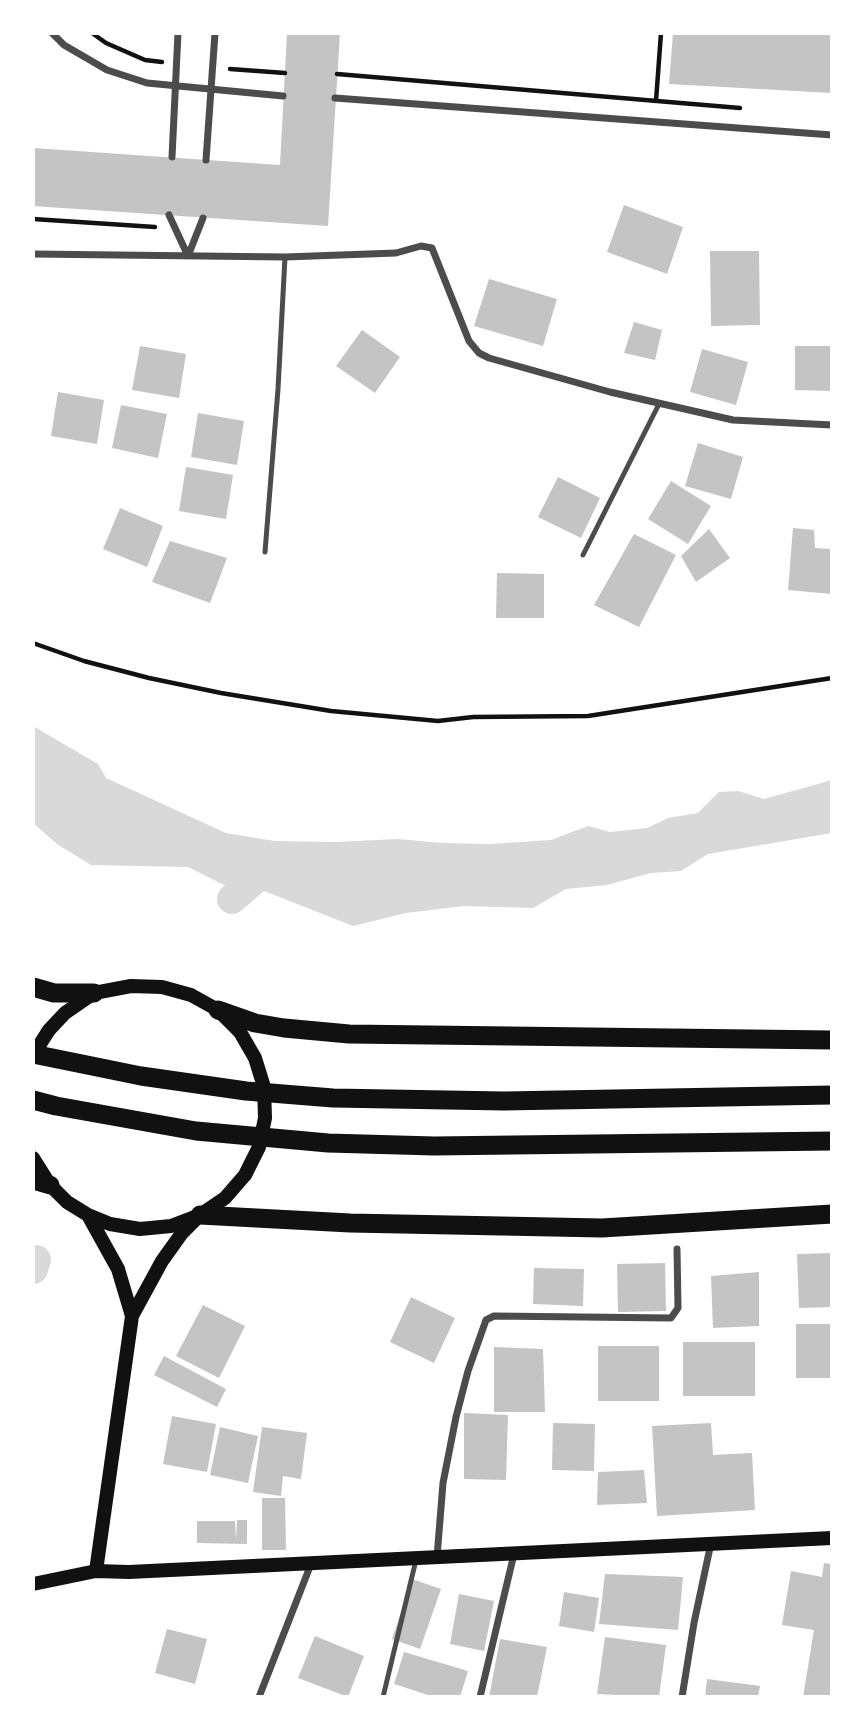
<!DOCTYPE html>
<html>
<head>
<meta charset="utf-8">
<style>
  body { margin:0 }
  #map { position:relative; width:865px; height:1730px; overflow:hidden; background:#fff; font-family:Inter,sans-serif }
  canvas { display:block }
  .frame { position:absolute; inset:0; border:35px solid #fff; pointer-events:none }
</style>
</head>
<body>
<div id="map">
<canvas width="865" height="1730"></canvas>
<div class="frame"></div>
</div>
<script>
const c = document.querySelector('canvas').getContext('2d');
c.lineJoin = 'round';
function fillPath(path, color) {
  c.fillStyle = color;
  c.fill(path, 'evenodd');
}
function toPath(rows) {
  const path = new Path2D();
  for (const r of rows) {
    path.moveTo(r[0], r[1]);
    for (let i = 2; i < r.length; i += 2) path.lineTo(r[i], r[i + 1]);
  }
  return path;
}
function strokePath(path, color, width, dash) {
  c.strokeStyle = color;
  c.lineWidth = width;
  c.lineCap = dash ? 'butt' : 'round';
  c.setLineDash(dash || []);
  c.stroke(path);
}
fillPath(toPath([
  [33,726,98,764,106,778,226,833,275,841,334,842,398,839,442,843,490,844,551,840,588,826,610,832,647,828,668,818,698,813,719,792,738,791,764,799,832,780,832,833,708,854,681,871,651,873,607,885,566,889,533,908,464,906,406,913,353,926,259,889,228,887,188,867,91,865,57,844,33,823]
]), '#d9d9d9');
strokePath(toPath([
  [232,899,271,865],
  [33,1269,36,1260]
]), '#d9d9d9', 30);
fillPath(toPath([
  [287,33,340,33,328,226,33,206,33,148,280,165],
  [673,33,832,33,832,93,669,84],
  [624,205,683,227,667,274,607,252],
  [710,251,759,251,760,325,711,326],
  [489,279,557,299,543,346,474,326],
  [634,322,662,330,655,360,624,353],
  [362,330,400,357,375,393,336,366],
  [140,346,186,354,179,398,132,390],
  [795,346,832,346,832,391,795,390],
  [702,349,748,362,736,405,690,392],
  [58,392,104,400,97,444,51,436],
  [121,405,167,414,158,458,112,448],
  [198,413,244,421,237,465,191,457],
  [698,443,743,457,731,499,685,486],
  [186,467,233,475,226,519,179,511],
  [558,477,600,498,581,538,538,517],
  [671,481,711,506,688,544,648,519],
  [120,508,163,526,147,567,103,549],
  [793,528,814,530,815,548,832,549,832,594,788,590],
  [709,529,730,558,696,582,681,556],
  [634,534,676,555,639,627,594,605],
  [170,541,227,558,210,603,152,582],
  [497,573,544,574,544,618,496,618],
  [832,1253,832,1307,799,1308,797,1254],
  [665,1263,666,1311,618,1312,617,1264],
  [534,1268,584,1269,583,1306,533,1304],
  [759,1272,759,1326,713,1328,711,1276],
  [411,1297,455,1318,434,1363,390,1342],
  [203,1305,245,1326,219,1378,176,1356],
  [796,1324,832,1324,832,1378,796,1378],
  [683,1342,755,1342,755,1396,683,1396],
  [598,1346,659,1346,659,1401,598,1401],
  [494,1347,543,1349,545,1412,494,1412],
  [164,1356,226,1389,217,1407,154,1375],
  [464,1413,508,1415,506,1480,464,1479],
  [172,1416,216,1424,207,1472,163,1464],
  [553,1423,595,1424,594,1471,552,1470],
  [711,1423,713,1455,752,1453,755,1510,657,1516,652,1426],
  [220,1427,258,1436,248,1483,210,1475],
  [262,1427,307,1433,301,1479,283,1476,281,1496,253,1492],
  [644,1470,647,1503,597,1505,598,1472],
  [262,1498,285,1498,286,1550,262,1550],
  [237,1520,247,1520,247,1544,197,1543,197,1521,235,1521,236,1540],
  [824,1563,832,1564,832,1697,803,1697,814,1630,782,1625,791,1571,822,1577],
  [605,1574,683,1577,678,1630,599,1624],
  [412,1579,441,1589,420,1649,392,1639],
  [564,1592,599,1598,594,1632,559,1626],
  [459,1594,494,1601,484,1651,450,1644],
  [167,1629,207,1639,195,1684,155,1673],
  [315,1636,364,1656,348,1697,298,1678],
  [605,1637,666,1645,659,1697,597,1694],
  [500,1639,547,1647,537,1697,489,1697],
  [404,1652,468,1671,460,1697,434,1697,394,1684],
  [707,1679,760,1686,758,1697,705,1697]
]), '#c4c4c4');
strokePath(toPath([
  [92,33,106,43,145,60,162,62],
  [230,69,285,73],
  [337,74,740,108],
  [656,101,661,33],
  [33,219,155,227],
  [33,643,84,661,149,678,221,693,331,711,438,721,473,717,588,716,832,678]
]), '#111', 4.5);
strokePath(toPath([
  [265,552,278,389,285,257],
  [583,555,659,404],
  [383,1697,416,1560]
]), '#4c4c4c', 5);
strokePath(toPath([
  [52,33,64,45,107,70,147,83,283,96],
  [335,98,832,135],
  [172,157,178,33],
  [206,160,215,33],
  [169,215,188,256,203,218],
  [33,254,285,257,396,253,421,246,432,248,469,341,479,353,489,358,610,392,733,420,832,425],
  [437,1557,443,1483,456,1417,468,1371,486,1320,494,1316,671,1318,678,1308,677,1249],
  [259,1697,311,1564],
  [480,1697,514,1554],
  [682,1697,694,1623,711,1543]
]), '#4c4c4c', 7);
strokePath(toPath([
  [33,1055,49,1030,65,1013,94,993,131,986,162,987,191,995,218,1010,240,1032,255,1058,264,1087,265,1118,259,1147,245,1175,225,1198,200,1215,171,1226,140,1229,110,1224,88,1215,67,1202,50,1185,33,1158],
  [88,1215,118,1269,132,1316],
  [96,1571,132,1316,162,1261,182,1233,197,1218],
  [33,1584,96,1571,129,1572,832,1538]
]), '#111', 14);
strokePath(toPath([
  [33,987,54,993,94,993],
  [218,1010,255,1023,284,1028,349,1034,832,1040],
  [33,1054,141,1076,246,1091,333,1098,504,1101,832,1095],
  [33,1100,56,1106,196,1131,328,1143,434,1146,832,1141],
  [33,1180,50,1185],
  [200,1215,350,1223,602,1228,832,1214]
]), '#111', 19);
</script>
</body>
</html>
